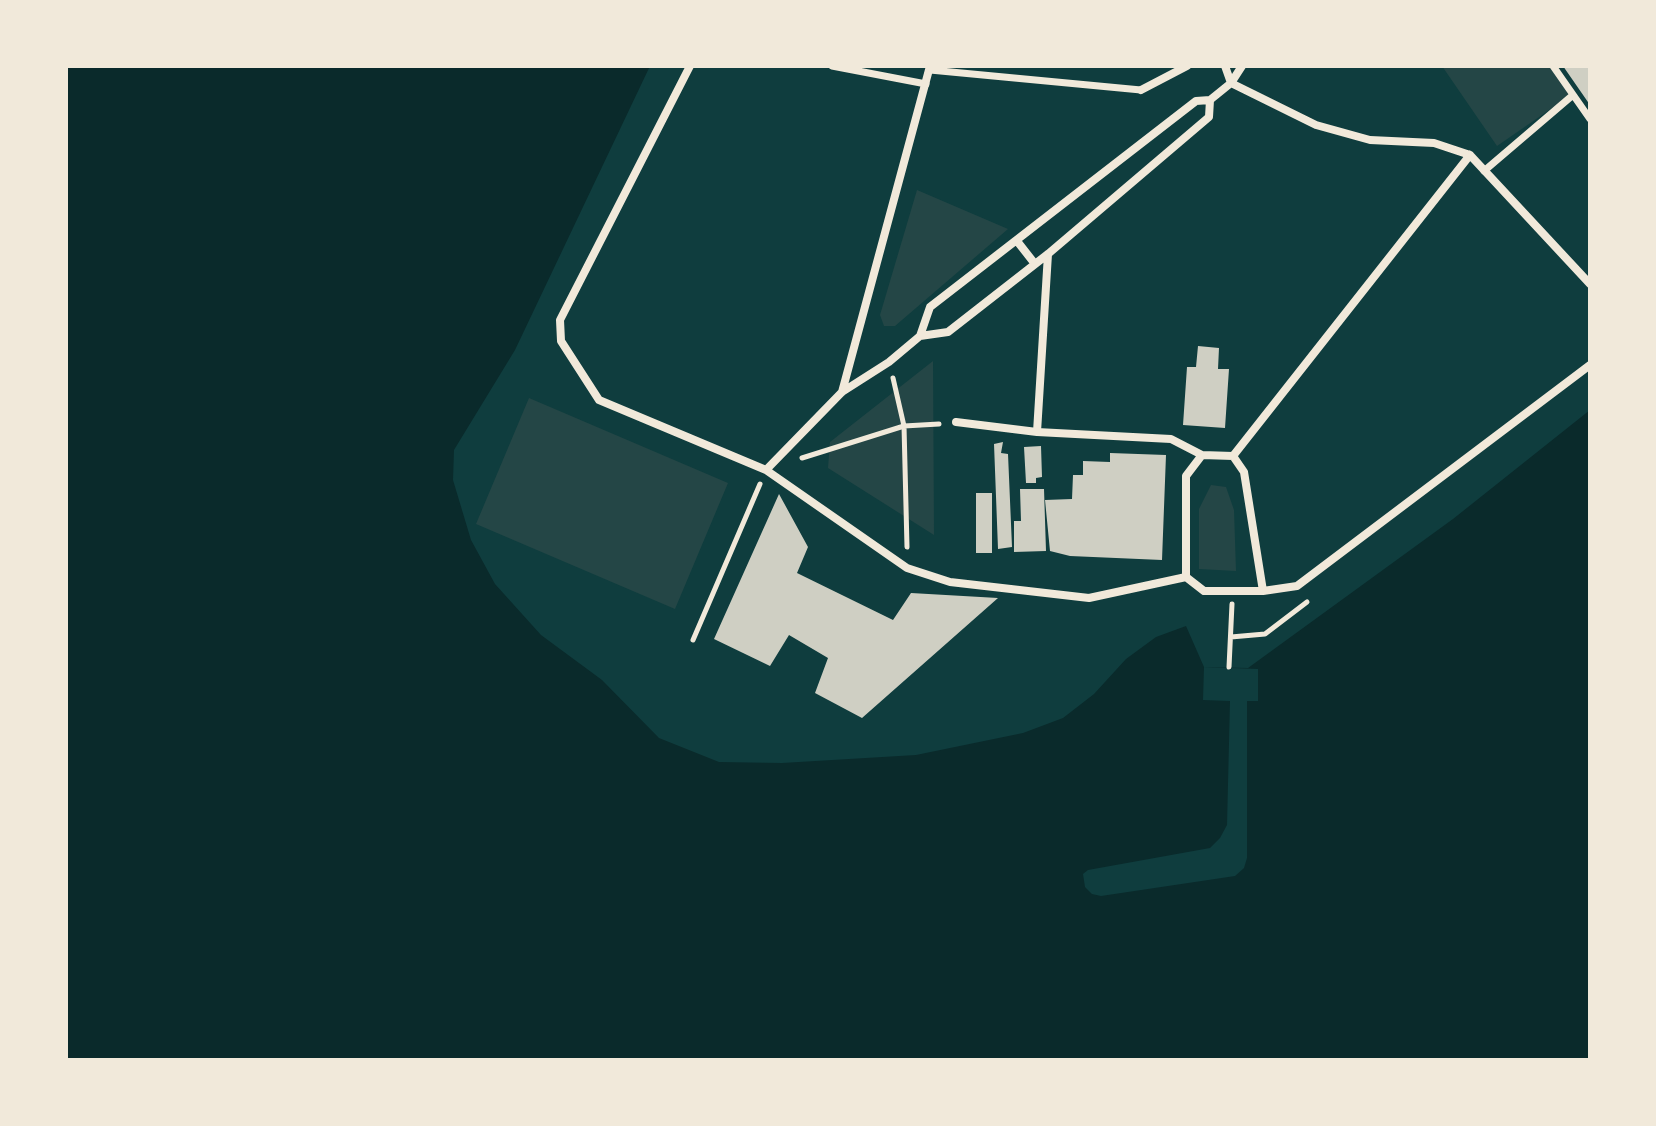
<!DOCTYPE html>
<html>
<head>
<meta charset="utf-8">
<style>
  body { margin:0 }
  #map { position:relative; width:1656px; height:1126px; overflow:hidden; background:#0f3d3e; font-family:Roboto,sans-serif }
  canvas { display:block }
  .frame { position:absolute; inset:0; border:68px solid #f1e9da; pointer-events:none }
</style>
</head>
<body>
<div id="map">
<canvas width="1656" height="1126"></canvas>
<div class="frame"></div>
</div>
<script>
const c = document.querySelector('canvas').getContext('2d');
c.lineJoin = 'round';
function fillPath(path, color) {
  c.fillStyle = color;
  c.fill(path, 'evenodd');
}
function toPath(rows) {
  const path = new Path2D();
  for (const r of rows) {
    path.moveTo(r[0], r[1]);
    for (let i = 2; i < r.length; i += 2) path.lineTo(r[i], r[i + 1]);
  }
  return path;
}
function strokePath(path, color, width, dash) {
  c.strokeStyle = color;
  c.lineWidth = width;
  c.lineCap = dash ? 'butt' : 'round';
  c.setLineDash(dash || []);
  c.stroke(path);
}
fillPath(toPath([
  [1442,66,1552,66,1571,95,1497,146],
  [917,190,1008,229,895,326,884,326,880,315],
  [933,361,934,535,828,468,830,442],
  [529,398,728,483,675,609,476,524],
  [1211,485,1226,487,1234,510,1236,571,1199,569,1199,509]
]), '#244646');
fillPath(toPath([
  [66,66,650,66,515,350,454,450,453,480,471,540,495,584,541,635,602,680,659,738,719,762,782,763,916,755,1023,733,1063,718,1094,694,1126,659,1156,637,1186,626,1204,667,1248,668,1453,519,1590,410,1590,1060,66,1060]
]), '#0a2a2b');
fillPath(toPath([
  [1204,667,1258,669,1258,701,1247,701,1247,858,1244,868,1235,876,1101,896,1092,894,1085,887,1083,874,1088,870,1210,848,1220,838,1227,825,1230,701,1203,700]
]), '#0f3d3e');
fillPath(toPath([
  [1563,66,1590,66,1590,105],
  [1198,346,1219,348,1218,369,1229,369,1225,428,1183,425,1187,367,1196,367],
  [1003,442,1001,453,1008,454,1012,547,998,549,994,444],
  [1041,446,1042,477,1036,478,1036,483,1026,483,1024,447],
  [1110,453,1166,455,1162,560,1070,556,1050,551,1045,500,1072,499,1073,475,1083,475,1083,461,1110,462],
  [1020,489,1044,489,1046,551,1014,552,1014,521,1021,521],
  [976,493,992,493,992,553,976,553],
  [779,494,808,547,797,573,893,620,911,593,998,598,862,718,815,693,828,658,789,635,770,666,714,639]
]), '#cfcfc3');
strokePath(toPath([
  [893,378,904,426,907,547],
  [802,458,904,426,939,424],
  [1231,637,1265,634,1307,602],
  [693,640,760,484],
  [1229,667,1232,604]
]), '#f1e9da', 5);
strokePath(toPath([
  [832,66,926,84],
  [1553,66,1590,119],
  [930,70,1141,90],
  [1484,171,1573,95]
]), '#f1e9da', 7);
strokePath(toPath([
  [690,66,560,320,561,341,599,400,766,470,907,568,950,582,1089,598,1186,577],
  [1225,66,1231,83,1316,125,1370,140,1434,143,1470,155],
  [1141,90,1187,66],
  [1210,100,1231,83,1242,66],
  [1470,155,1590,284],
  [1017,241,1035,264],
  [920,336,930,307,1196,101,1210,100],
  [842,392,930,66],
  [956,422,1037,432,1171,439,1202,455],
  [1037,432,1048,254],
  [1233,456,1470,155],
  [766,470,842,392,889,362,920,336,948,332,1048,254,1209,117,1210,100],
  [1263,591,1244,472,1233,456,1202,455,1186,476,1186,577,1204,591,1263,591,1297,586,1590,365]
]), '#f1e9da', 8);
</script>
</body>
</html>
